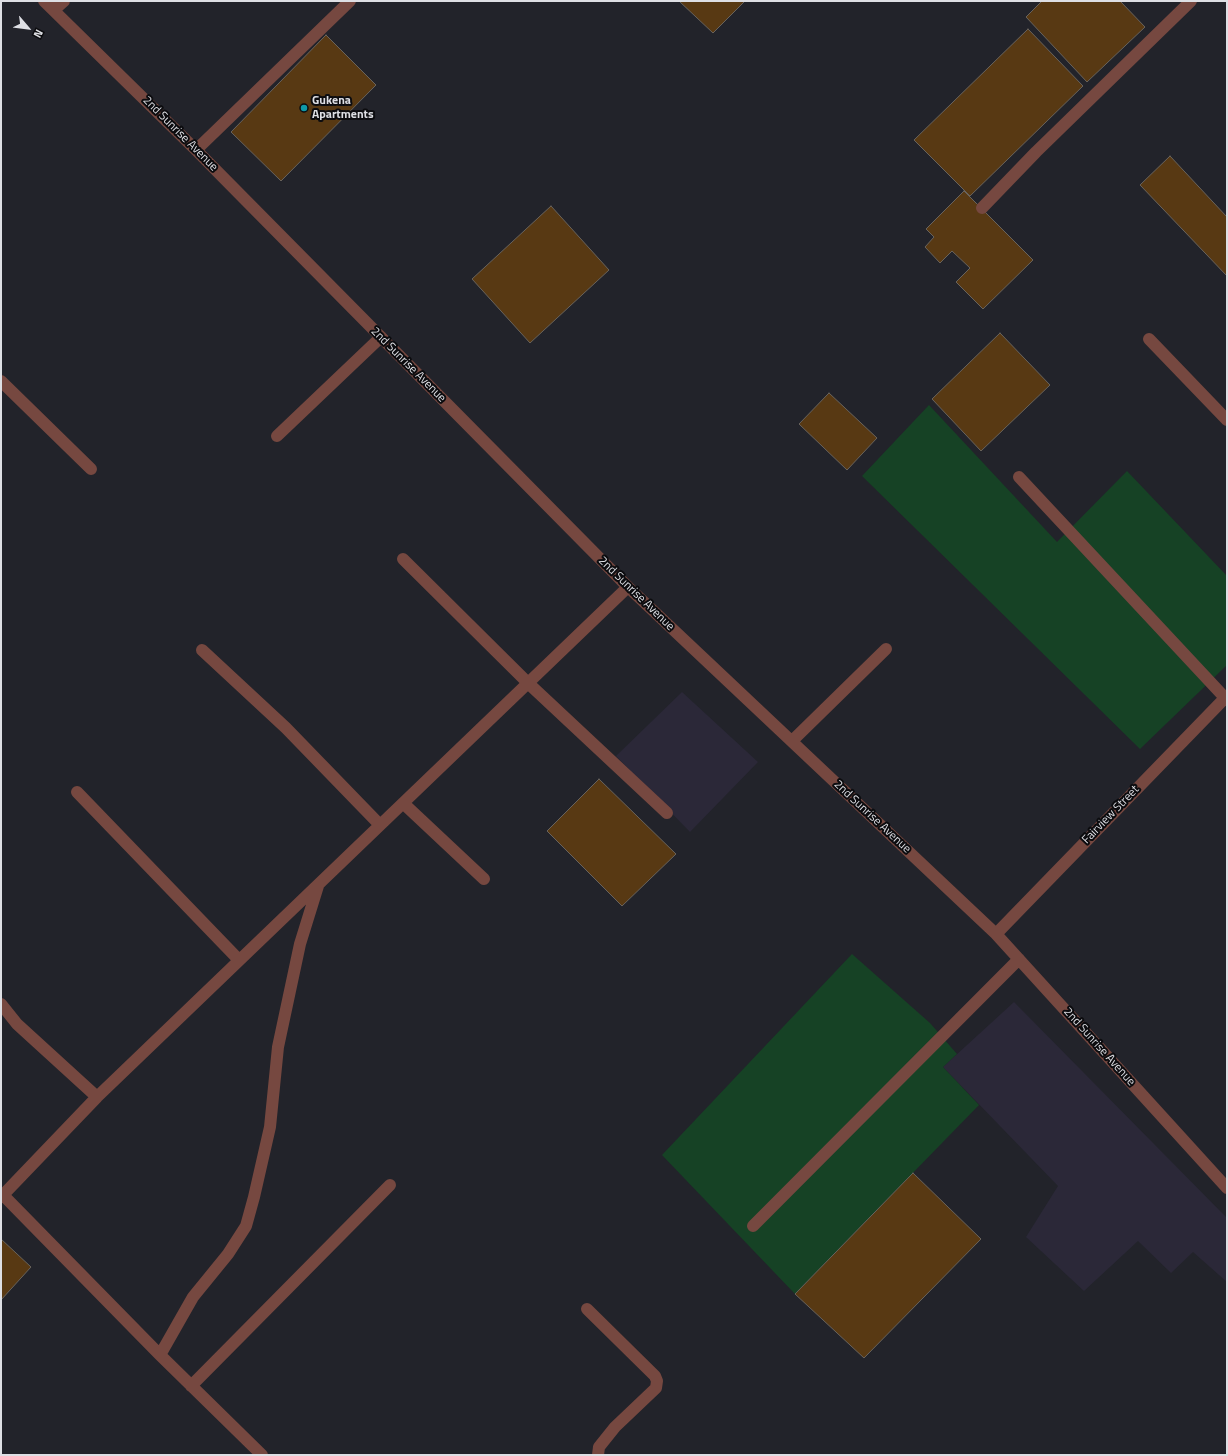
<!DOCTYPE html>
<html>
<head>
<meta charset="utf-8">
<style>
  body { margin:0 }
  #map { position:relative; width:1228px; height:1456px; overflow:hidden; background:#22232a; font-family:"Titillium Web",sans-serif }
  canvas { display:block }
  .frame { position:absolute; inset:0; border:2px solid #dedfe4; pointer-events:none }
  .north { position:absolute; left:8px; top:8px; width:40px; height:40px; -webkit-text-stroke:3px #0c0c0f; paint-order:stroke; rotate:118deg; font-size:11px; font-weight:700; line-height:16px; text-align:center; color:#dedfe4 }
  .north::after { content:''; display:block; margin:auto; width:14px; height:18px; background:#dedfe4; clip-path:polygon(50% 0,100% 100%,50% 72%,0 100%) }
</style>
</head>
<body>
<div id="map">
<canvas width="1228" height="1456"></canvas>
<div class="frame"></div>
<div class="north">N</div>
</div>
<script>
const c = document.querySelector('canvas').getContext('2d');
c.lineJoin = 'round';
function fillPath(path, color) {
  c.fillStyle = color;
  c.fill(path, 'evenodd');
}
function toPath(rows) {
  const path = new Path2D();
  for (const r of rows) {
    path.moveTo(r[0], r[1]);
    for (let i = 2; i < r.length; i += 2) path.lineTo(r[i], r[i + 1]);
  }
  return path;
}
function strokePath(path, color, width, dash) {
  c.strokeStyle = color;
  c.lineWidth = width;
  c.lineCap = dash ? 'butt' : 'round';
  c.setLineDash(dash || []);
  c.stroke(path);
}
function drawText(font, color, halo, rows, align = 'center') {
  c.font = font + ' "Titillium Web",sans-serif';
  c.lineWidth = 4;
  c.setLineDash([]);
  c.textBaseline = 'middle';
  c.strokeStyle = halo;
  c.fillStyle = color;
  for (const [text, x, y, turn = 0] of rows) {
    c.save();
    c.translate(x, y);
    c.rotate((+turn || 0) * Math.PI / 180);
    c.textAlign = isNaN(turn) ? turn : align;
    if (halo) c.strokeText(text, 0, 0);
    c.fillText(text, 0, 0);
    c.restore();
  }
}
fillPath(toPath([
  [682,692,758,762,690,832,616,756],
  [1014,1002,1227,1218,1227,1282,1193,1252,1171,1273,1138,1241,1084,1291,1026,1237,1058,1186,943,1067]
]), '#2b2838');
fillPath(toPath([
  [929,405,1057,542,1127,471,1227,576,1227,665,1140,749,862,476],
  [852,954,930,1023,957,1054,943,1067,979,1105,795,1294,662,1155]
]), '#164225');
const building = toPath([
  [679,1,745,1,713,33,679,1],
  [1042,1,1120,1,1145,27,1087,82,1026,17,1042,1],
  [1028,29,1083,86,970,196,914,140,1028,29],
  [326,35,376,85,281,181,231,132,326,35],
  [1170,156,1227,217,1227,276,1140,185,1170,156],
  [964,191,1033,260,983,309,956,282,970,268,952,251,940,263,925,247,934,237,926,229,964,191],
  [551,206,609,270,530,343,472,279,551,206],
  [1000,333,1050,385,981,451,932,399,1000,333],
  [829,393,877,438,847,470,799,424,829,393],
  [599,779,676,854,622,906,547,831,599,779],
  [913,1173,981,1239,864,1358,795,1294,913,1173],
  [1,1239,31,1267,1,1300,1,1239]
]);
fillPath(building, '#583913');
strokePath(building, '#69635c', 1);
strokePath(toPath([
  [44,1,196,150,628,587,996,934,1227,1188],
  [54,10,64,1],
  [196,150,350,1],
  [982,208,1036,152,1191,1],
  [1149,339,1227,420],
  [1,381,91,469],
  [277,436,381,337],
  [1019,477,1227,700],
  [403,559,528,683,667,813],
  [202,650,286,728,380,825],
  [792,741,886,649],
  [77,792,239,960],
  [403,803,484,879],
  [996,934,1227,696],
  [1,1004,17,1024,97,1097],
  [3,1195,160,1355,262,1455],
  [1,1197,97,1097,628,587],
  [753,1226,1019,959],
  [587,1309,655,1376,657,1381,656,1388,615,1427,599,1447,598,1455],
  [160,1355,193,1297,228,1254,246,1226,254,1197,270,1127,278,1047,300,944,318,886],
  [191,1386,390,1185]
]), '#764840', 12);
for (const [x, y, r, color] of [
  [304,108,4,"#0f9aa8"]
]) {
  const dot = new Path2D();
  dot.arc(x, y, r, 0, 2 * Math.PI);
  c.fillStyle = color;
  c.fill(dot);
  strokePath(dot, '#0c0c0f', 1.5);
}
drawText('bold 12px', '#dedfe4', '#0c0c0f', [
  ["Gukena",312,101],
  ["Apartments",312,115]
], 'left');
drawText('12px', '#dedfe4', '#0c0c0f', [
  ["2nd Sunrise Avenue",180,134,45],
  ["2nd Sunrise Avenue",408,365,45],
  ["2nd Sunrise Avenue",636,594,44],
  ["Fairview Street",1111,815,-46],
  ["2nd Sunrise Avenue",872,817,43],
  ["2nd Sunrise Avenue",1099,1047,48]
]);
</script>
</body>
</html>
